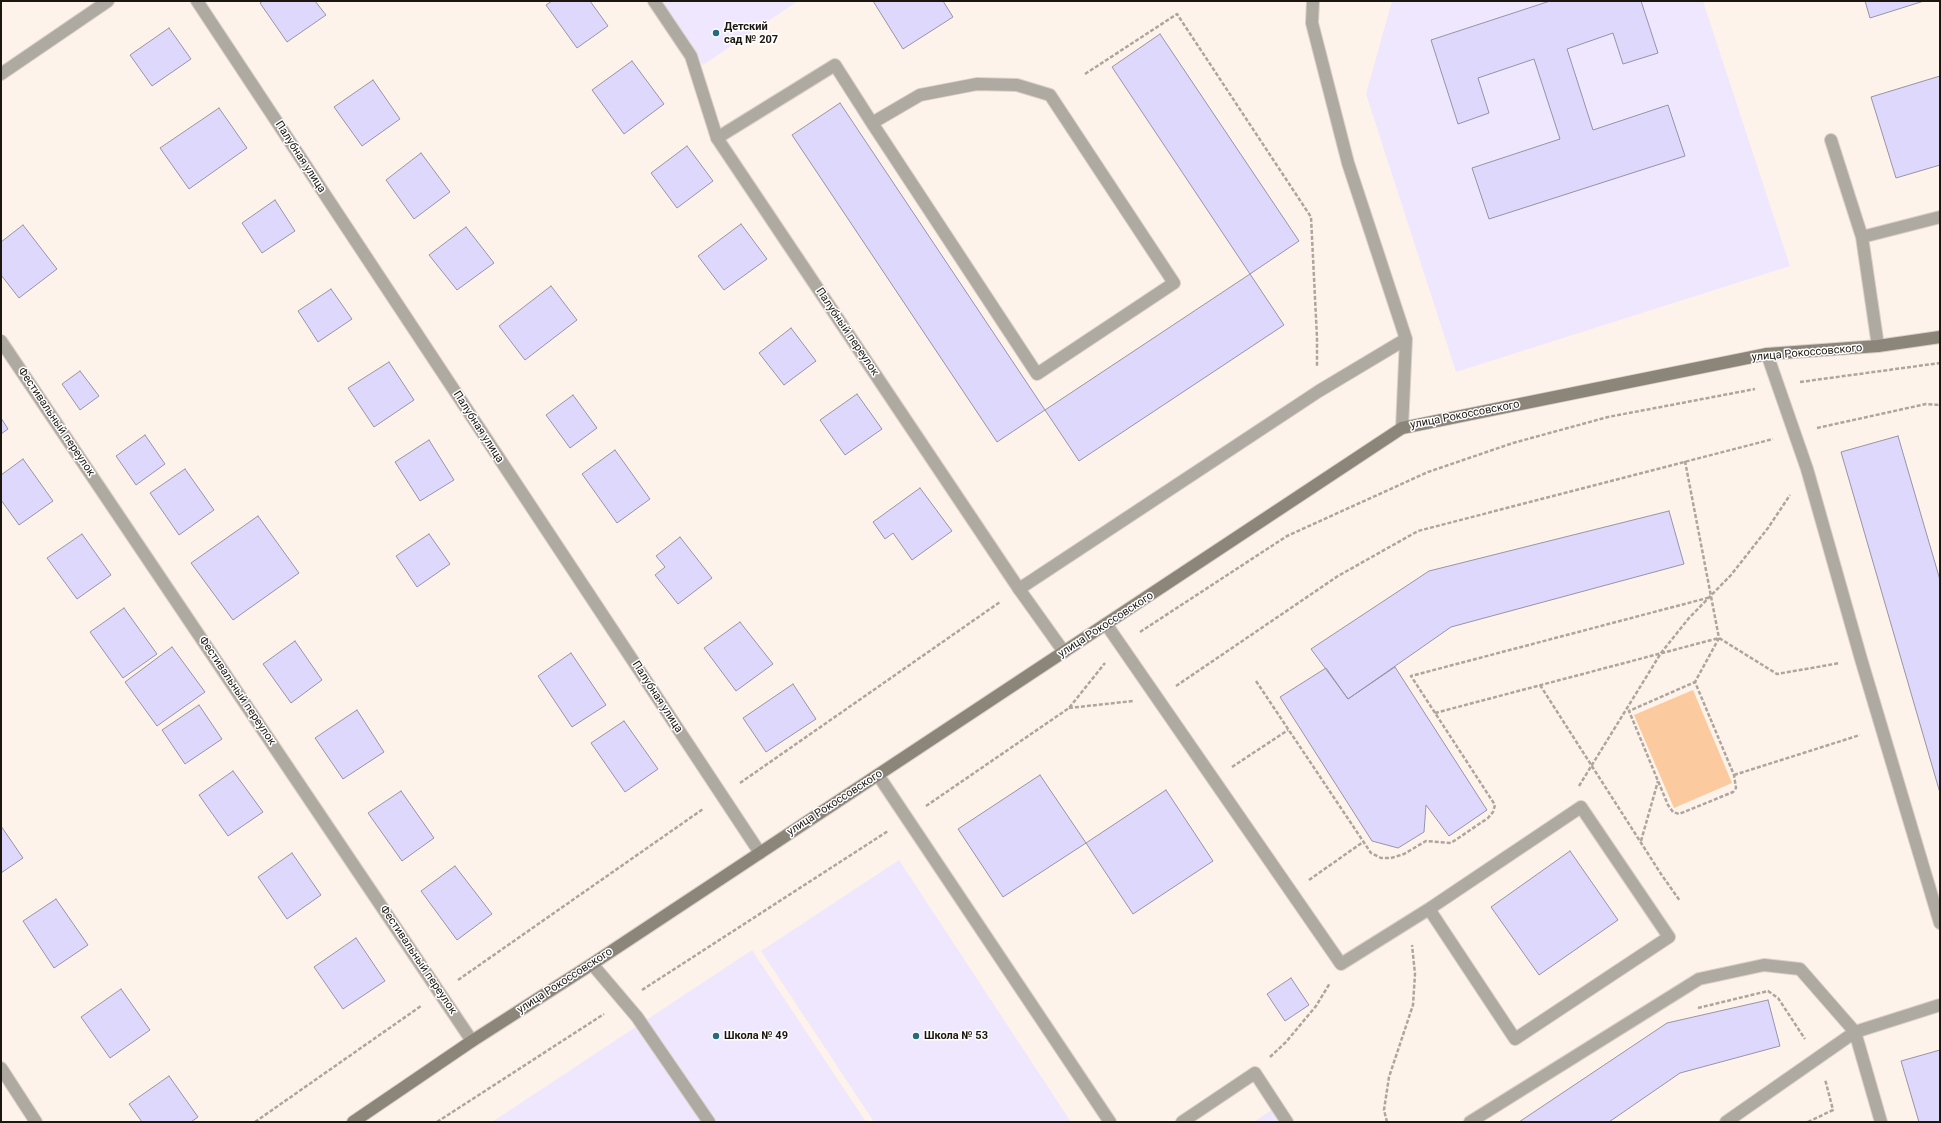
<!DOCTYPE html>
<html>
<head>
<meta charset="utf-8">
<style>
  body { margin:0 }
  #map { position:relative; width:1941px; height:1123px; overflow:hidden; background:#fef3ea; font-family:Roboto,sans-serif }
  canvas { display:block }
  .frame { position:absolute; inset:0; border:2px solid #1c1611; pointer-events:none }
</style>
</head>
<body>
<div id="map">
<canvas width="1941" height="1123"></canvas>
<div class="frame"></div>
</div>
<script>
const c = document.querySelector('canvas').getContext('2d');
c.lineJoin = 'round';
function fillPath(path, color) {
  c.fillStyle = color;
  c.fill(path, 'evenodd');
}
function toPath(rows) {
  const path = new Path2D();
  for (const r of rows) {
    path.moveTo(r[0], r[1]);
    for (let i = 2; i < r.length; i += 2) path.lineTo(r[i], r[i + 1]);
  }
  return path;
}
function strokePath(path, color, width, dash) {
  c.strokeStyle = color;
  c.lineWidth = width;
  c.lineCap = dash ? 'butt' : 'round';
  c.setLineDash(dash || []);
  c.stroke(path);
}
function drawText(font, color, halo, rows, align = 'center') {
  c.font = font + ' Roboto,sans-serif';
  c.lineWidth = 3;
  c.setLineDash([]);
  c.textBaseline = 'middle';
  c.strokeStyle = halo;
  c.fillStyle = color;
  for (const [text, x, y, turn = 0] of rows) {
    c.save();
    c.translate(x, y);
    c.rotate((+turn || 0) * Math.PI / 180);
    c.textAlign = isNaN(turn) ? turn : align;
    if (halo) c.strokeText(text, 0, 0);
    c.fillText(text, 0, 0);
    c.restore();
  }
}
fillPath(toPath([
  [660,1,798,1,703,65],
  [1392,1,1703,1,1790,266,1456,372,1366,94],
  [899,860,1071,1122,874,1122,761,951],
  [752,950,866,1122,492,1122],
  [1273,1109,1281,1122,1254,1122]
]), '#efe7fd');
fillPath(toPath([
  [1693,690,1732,783,1674,808,1634,715]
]), '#fcca9f');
const building = toPath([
  [263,1,315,1,326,15,287,42,260,3,263,1],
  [552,1,590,1,608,26,577,48,546,5,552,1],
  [873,1,943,1,953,17,903,49,873,1],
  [1550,1,1641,1,1658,53,1623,64,1613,33,1567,49,1593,130,1668,105,1685,156,1489,219,1472,168,1560,139,1534,59,1478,78,1489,113,1458,124,1431,40,1550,1],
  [1865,1,1924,1,1870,18,1865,1],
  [169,28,191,59,152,86,130,55,169,28],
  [1160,34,1299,241,1250,274,1112,67,1160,34],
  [632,61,664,104,624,134,592,90,632,61],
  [1940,76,1940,165,1896,178,1871,97,1940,76],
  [373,80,400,119,362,146,334,107,373,80],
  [840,103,1045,410,997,442,792,135,840,103],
  [219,108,247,148,189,189,160,148,219,108],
  [687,146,713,181,677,208,651,173,687,146],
  [421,153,450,192,414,219,386,180,421,153],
  [275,200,295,231,262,253,242,223,275,200],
  [741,224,767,259,724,290,698,256,741,224],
  [23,225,57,269,19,298,1,275,1,242,23,225],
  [466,227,494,263,457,290,429,255,466,227],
  [1250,274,1284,325,1079,461,1045,410,1250,274],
  [551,286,577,320,525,360,499,326,551,286],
  [331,289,352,319,318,342,298,311,331,289],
  [791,328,816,361,784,385,759,353,791,328],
  [389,362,414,400,374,427,348,388,389,362],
  [80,371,99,396,80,410,62,384,80,371],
  [857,394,882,429,845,455,820,420,857,394],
  [573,395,597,428,570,448,546,415,573,395],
  [1,418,8,429,1,434,1,418],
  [145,435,165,464,136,485,116,456,145,435],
  [1898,436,1940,580,1940,793,1841,452,1898,436],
  [429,440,454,480,420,501,395,462,429,440],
  [615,450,650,499,617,523,582,474,615,450],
  [23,459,53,501,19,525,1,500,1,475,23,459],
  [185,469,214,510,179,535,150,493,185,469],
  [920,488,952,531,912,560,893,533,885,539,873,522,920,488],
  [1669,511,1684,564,1451,627,1348,699,1311,649,1429,571,1669,511],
  [258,516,299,573,233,620,191,563,258,516],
  [82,534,111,575,77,599,47,558,82,534],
  [429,534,450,564,417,587,396,556,429,534],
  [680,537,712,578,678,604,655,575,665,567,656,556,680,537],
  [124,608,157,654,123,678,90,632,124,608],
  [740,622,773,664,736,691,704,648,740,622],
  [295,641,322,680,291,703,263,664,295,641],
  [172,647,205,692,157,726,125,682,172,647],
  [571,653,606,705,572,727,538,676,571,653],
  [1395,667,1487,810,1449,836,1426,805,1424,832,1398,848,1372,841,1280,697,1326,668,1348,699,1395,667],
  [793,684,816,719,766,752,743,718,793,684],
  [199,705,222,739,185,764,162,730,199,705],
  [357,710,384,752,343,779,315,738,357,710],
  [624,721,658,769,625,792,591,743,624,721],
  [233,771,263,812,228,836,199,795,233,771],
  [1040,775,1086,843,1003,897,958,829,1040,775],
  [1166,790,1213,861,1133,914,1086,843,1166,790],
  [401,791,434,838,402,861,368,813,401,791],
  [1,826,23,858,1,873,1,826],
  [1570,851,1618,920,1539,975,1491,907,1570,851],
  [292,853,321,895,287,919,258,877,292,853],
  [455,866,492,914,457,940,421,891,455,866],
  [56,899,88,945,54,968,23,921,56,899],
  [356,938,385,981,343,1009,314,967,356,938],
  [1291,978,1309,1005,1285,1021,1267,994,1291,978],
  [121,989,150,1030,110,1058,81,1017,121,989],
  [1768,1000,1780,1046,1680,1073,1609,1122,1519,1122,1667,1023,1768,1000],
  [1940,1050,1940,1122,1919,1122,1901,1061,1940,1050],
  [169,1076,198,1117,191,1122,142,1122,129,1104,169,1076]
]);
fillPath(building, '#ded8fc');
strokePath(building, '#9694a6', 1);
const lane = toPath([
  [1313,1,1312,23,1348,163,1406,339],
  [717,138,835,65,872,123,1037,374,1174,283,1050,95,1017,85,977,84,920,95,872,123],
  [1831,140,1862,237,1878,346],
  [1862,237,1940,217],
  [1767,354,1807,469,1861,659,1940,923],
  [1019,589,1319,391,1406,339,1402,428],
  [1106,624,1341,964,1429,909,1581,807,1669,937,1515,1039,1429,909],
  [878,775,1110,1122],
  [592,964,637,1017,709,1122],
  [1182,1122,1255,1073,1287,1122],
  [1470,1122,1699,979,1764,965,1800,969,1855,1032,1881,1122],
  [1726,1122,1855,1032,1940,1005]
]);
const street = toPath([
  [197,1,760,853],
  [654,1,691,56,717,138,1019,589,1064,652],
  [1,74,108,1],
  [1,341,472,1041],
  [1,1068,36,1122]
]);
const secondary = toPath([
  [353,1122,472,1041,592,964,1402,428,1767,354,1878,346,1940,337]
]);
strokePath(lane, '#dad0c7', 14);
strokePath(street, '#dad0c7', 14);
strokePath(secondary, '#dad0c7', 14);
strokePath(toPath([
  [1085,74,1177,14,1311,217,1317,338,1317,367],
  [1800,382,1940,363],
  [1817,428,1926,404,1940,405],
  [1685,461,1719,638,1695,682,1734,775,1736,788,1733,792,1679,814,1673,812,1668,805,1629,711,1695,682],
  [1140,632,1287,536,1428,472,1513,443,1608,417,1755,389],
  [1256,681,1371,853,1381,858,1391,858,1404,854,1426,841,1451,843,1488,818,1493,812,1495,805,1411,676,1711,597],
  [1540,685,1661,874,1680,901],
  [1176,686,1338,576,1418,531,1773,439],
  [1069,708,1133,701],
  [1435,713,1719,638,1777,674,1840,663],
  [1232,767,1288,730],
  [1734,775,1860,735],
  [740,783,1000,602],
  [1579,786,1661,653,1689,618,1731,575,1768,528,1790,495],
  [926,806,1069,708,1105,663],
  [1641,841,1658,781],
  [1309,880,1363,842],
  [458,980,703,809],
  [642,990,888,831],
  [1698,1008,1768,991,1778,998,1805,1039],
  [1270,1057,1286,1042,1316,1006,1330,983],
  [255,1122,421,1006],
  [437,1122,604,1014],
  [1387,1122,1384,1110,1389,1077,1413,1005,1415,974,1412,945],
  [1808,1122,1833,1110,1825,1079]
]), '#aea59d', 2.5, [4, 2]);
strokePath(lane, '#aeaaa2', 12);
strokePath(street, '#aeaaa2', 12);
strokePath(secondary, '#8b857a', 12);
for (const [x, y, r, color] of [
  [716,33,4,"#256c7a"],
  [716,1036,4,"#256c7a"],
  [916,1036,4,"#256c7a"]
]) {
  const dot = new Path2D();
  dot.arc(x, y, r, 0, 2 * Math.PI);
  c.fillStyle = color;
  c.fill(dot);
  strokePath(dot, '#fff', 1.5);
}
drawText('bold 11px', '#1c1611', '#fff', [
  ["Детский",724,27],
  ["сад № 207",724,40],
  ["Школа № 49",724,1036],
  ["Школа № 53",924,1036]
], 'left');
drawText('11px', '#1c1611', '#fff', [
  ["Палубная улица",300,157,57],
  ["Палубный переулок",847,332,56],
  ["улица Рокоссовского",1807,353,-5],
  ["улица Рокоссовского",1465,415,-11],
  ["Фестивальный переулок",56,422,56],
  ["Палубная улица",478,427,57],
  ["улица Рокоссовского",1106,625,-33],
  ["Фестивальный переулок",237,691,56],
  ["Палубная улица",657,697,57],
  ["улица Рокоссовского",835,803,-33],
  ["Фестивальный переулок",418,960,56],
  ["улица Рокоссовского",565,981,-33]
]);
</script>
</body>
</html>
